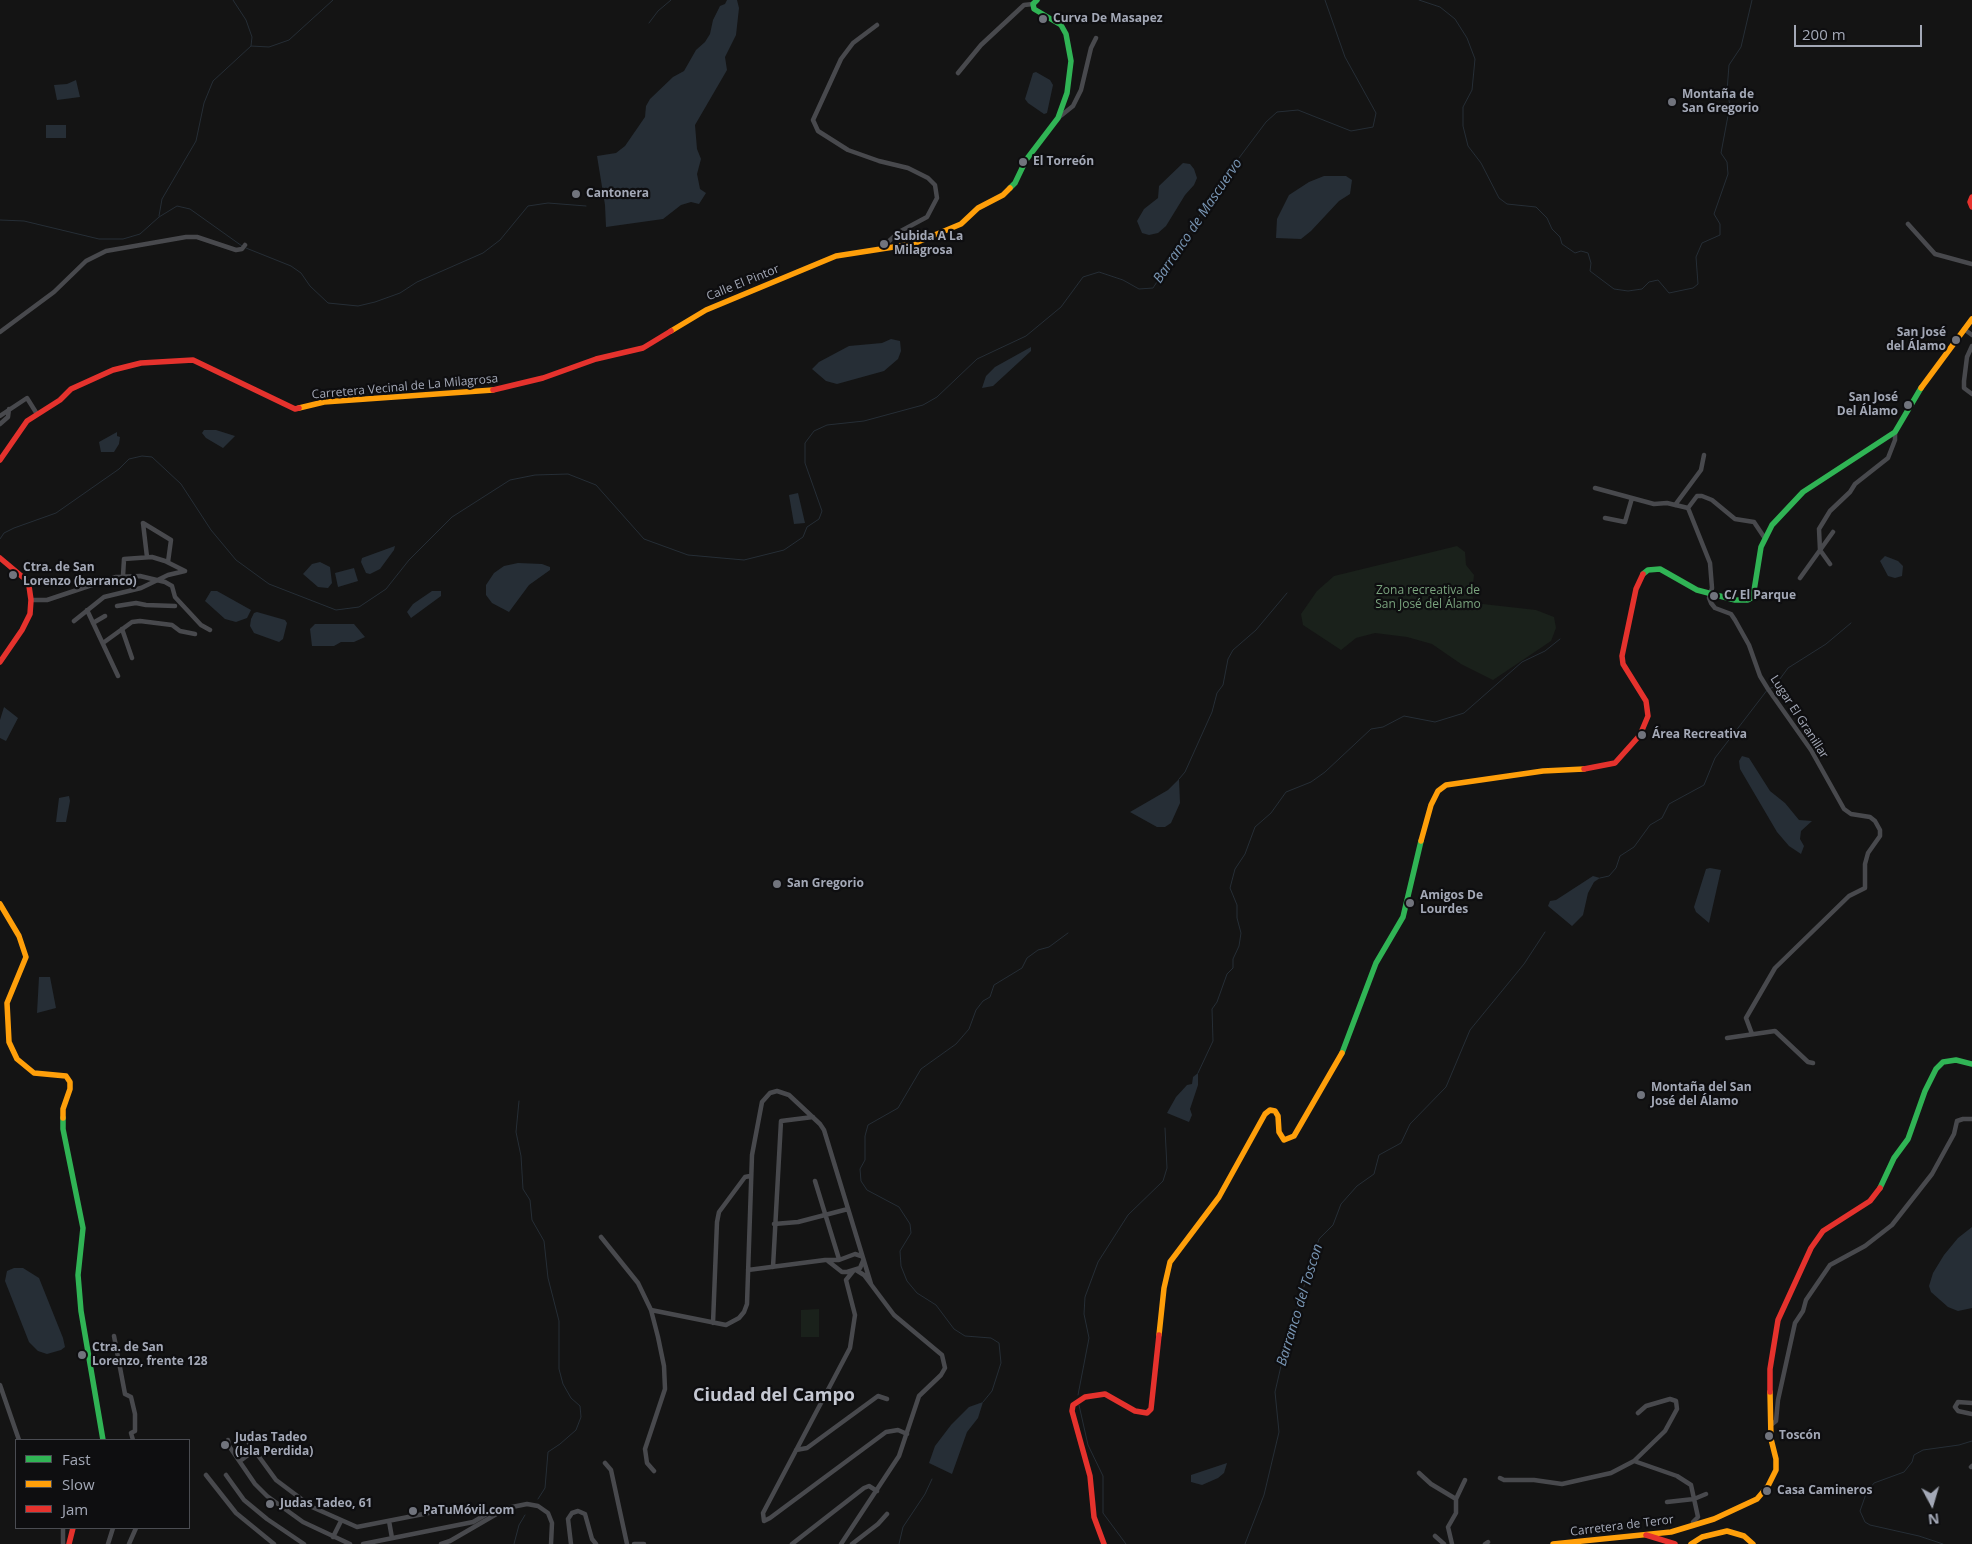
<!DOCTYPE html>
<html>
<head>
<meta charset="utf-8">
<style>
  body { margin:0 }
  #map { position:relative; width:1972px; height:1544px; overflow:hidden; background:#141414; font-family:"Open Sans",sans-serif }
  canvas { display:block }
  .legend { position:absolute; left:15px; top:1439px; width:175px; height:90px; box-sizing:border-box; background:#0e0e10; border:1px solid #4a4c52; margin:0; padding:6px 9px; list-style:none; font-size:15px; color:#a3a8b6 }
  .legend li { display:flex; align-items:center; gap:10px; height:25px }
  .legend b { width:25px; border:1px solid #4a4c52 }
  .north { position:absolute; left:1907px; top:1479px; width:50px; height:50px; -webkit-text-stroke:4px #0e0e10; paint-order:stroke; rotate:174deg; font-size:14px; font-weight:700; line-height:20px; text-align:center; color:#a3a8b6 }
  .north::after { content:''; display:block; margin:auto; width:18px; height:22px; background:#a3a8b6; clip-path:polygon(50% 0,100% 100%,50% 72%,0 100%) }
  .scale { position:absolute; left:1794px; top:25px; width:128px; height:22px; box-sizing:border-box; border:2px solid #a3a8b6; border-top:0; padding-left:6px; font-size:15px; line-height:18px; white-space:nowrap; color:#a3a8b6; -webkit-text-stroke:4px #0e0e10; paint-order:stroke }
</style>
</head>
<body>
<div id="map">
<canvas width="1972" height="1544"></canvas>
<ul class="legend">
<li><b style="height:6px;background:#30b455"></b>Fast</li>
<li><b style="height:6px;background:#ff9f0a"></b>Slow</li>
<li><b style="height:6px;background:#e5322d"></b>Jam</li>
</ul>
<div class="north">N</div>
<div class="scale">200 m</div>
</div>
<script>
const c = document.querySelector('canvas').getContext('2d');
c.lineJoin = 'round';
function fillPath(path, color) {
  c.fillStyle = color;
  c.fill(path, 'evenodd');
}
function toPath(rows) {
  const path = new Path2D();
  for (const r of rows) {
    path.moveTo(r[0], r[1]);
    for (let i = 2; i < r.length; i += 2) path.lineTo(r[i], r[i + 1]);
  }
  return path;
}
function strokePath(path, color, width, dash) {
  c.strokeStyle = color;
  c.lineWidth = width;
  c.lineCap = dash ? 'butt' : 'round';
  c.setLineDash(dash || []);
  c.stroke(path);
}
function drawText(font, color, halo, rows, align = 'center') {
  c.font = font + ' "Open Sans",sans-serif';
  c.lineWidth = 4.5;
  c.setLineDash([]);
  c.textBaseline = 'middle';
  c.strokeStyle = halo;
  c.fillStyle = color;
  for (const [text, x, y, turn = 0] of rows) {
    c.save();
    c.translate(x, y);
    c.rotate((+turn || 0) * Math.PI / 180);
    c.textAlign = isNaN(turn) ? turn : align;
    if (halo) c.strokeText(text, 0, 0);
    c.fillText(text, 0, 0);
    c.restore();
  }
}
fillPath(toPath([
  [1457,546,1465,552,1466,565,1474,575,1472,594,1474,603,1536,610,1554,617,1556,628,1551,641,1493,680,1461,664,1432,644,1407,637,1375,633,1356,638,1341,650,1303,625,1301,614,1317,591,1334,576],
  [819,1309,819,1337,801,1337,801,1310]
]), '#1a211b');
fillPath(toPath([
  [727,0,737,0,739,8,736,35,725,57,727,70,695,125,697,149,701,159,697,174,700,189,706,193,699,204,691,202,681,205,663,219,606,227,605,205,597,156,616,153,625,146,645,117,646,106,650,99,673,77,684,71,696,50,705,42,710,34,713,20,720,6,725,4],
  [1036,72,1050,80,1053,85,1047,113,1044,114,1028,103,1025,99,1033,73],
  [76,80,80,97,57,100,54,85,67,84],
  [46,125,66,125,66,138,46,138],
  [1183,163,1190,164,1194,169,1197,178,1194,185,1185,195,1166,226,1158,233,1149,235,1142,233,1137,221,1144,209,1158,198,1159,186],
  [1324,176,1346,176,1352,180,1350,194,1339,201,1311,231,1301,239,1276,238,1277,219,1289,195,1309,182],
  [891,339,900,341,901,351,898,359,884,371,837,384,826,381,812,369,819,362,849,346,882,343],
  [1031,347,1031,351,993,386,982,388,986,376,995,367],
  [204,430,216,430,235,436,223,448,206,438,202,433],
  [117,432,117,436,120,437,119,444,114,452,101,452,99,442],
  [798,493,805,523,794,524,789,495],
  [395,546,394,550,380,569,370,574,366,573,361,562,362,558],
  [1885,556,1898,561,1903,566,1902,576,1895,578,1888,576,1880,561],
  [320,562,330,567,332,583,328,588,318,587,303,574,312,564],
  [518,563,542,564,550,567,550,570,529,585,509,612,492,603,486,595,486,585,494,573,504,566],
  [354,568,358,581,338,587,335,573],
  [211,591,217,591,251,610,247,618,236,622,225,619,205,601],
  [432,591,441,591,441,596,411,618,407,612,413,604],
  [257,612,285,620,287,623,283,639,279,642,254,633,250,626,251,619,254,613],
  [315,624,354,624,365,637,354,642,341,642,334,646,312,646,310,629],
  [4,707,18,718,6,741,0,738,0,720],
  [1742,756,1749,758,1770,791,1785,803,1799,820,1812,821,1801,831,1800,839,1804,846,1801,854,1789,846,1777,832,1740,769,1739,761],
  [1179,779,1180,803,1171,823,1165,827,1157,827,1130,812,1168,790],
  [69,796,70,801,66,822,56,822,59,798],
  [1710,868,1721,870,1709,923,1696,912,1694,907,1706,869],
  [1593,876,1600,878,1594,882,1588,893,1583,915,1572,926,1548,906,1550,901,1556,900],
  [39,977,50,977,56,1008,37,1013],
  [1198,1073,1198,1085,1190,1109,1192,1115,1189,1122,1167,1113,1176,1097,1187,1085,1192,1084,1193,1077],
  [1972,1227,1972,1308,1958,1311,1948,1307,1931,1292,1929,1286,1933,1273,1944,1255,1958,1238],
  [14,1268,23,1268,39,1278,63,1338,65,1347,61,1350,47,1354,38,1351,29,1342,5,1281,7,1271],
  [983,1402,978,1418,967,1432,952,1474,929,1463,935,1446,951,1425,969,1407],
  [1227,1463,1224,1473,1218,1478,1202,1485,1191,1482,1191,1475]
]), '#262e36');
strokePath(toPath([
  [233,0,246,20,252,37,251,46],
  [1419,0,1440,7,1455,19,1467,38,1475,59,1472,90,1463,107,1463,126,1468,146,1481,163,1499,198,1507,204,1536,207,1547,218,1552,229,1560,237,1562,244,1575,253,1581,251,1588,253,1591,263,1590,271,1614,289,1628,291,1642,289,1649,282,1658,280,1669,293,1693,288,1698,284,1696,257,1702,243,1720,235,1720,224,1714,214,1728,174,1727,162,1721,153,1730,105,1727,91,1729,65,1741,47,1752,0],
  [649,23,658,11,671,0],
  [159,216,162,199,196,141,204,103,213,81,251,46,269,47,289,40,333,0],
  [0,220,24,221,99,239,123,239,140,234,159,217,177,206,190,209,242,246],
  [246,248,291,266,301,273,310,286,328,303,358,306,375,302,400,293,417,282,483,253,500,240,528,206,548,203,586,206],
  [0,539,4,533,14,528,56,513,119,469,129,459,142,456,152,457,181,484,211,530,236,560,269,584,336,610,359,607,386,589,409,560,452,517,510,480,535,475,568,474,596,485,644,539,688,555,744,560,784,550,803,537,807,527,819,519,822,511,805,463,805,443,814,431,827,425,864,421,923,405,937,397,977,359,1026,336,1061,307,1083,277,1099,272,1123,280,1139,289,1153,288,1221,182,1266,122,1277,112,1298,110,1351,131,1373,127,1376,113,1345,57,1325,0],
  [1179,779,1185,772,1212,712,1217,693,1223,685,1228,659,1233,650,1256,630,1287,593],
  [1600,878,1609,876,1616,868,1620,856,1634,847,1650,825,1662,818,1669,804,1704,785,1715,758,1768,689,1774,687,1788,668,1826,644,1851,623],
  [1198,1073,1213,1041,1212,1009,1217,1002,1227,974,1233,968,1233,959,1239,946,1241,933,1237,918,1237,905,1230,888,1235,869,1245,854,1255,827,1271,813,1286,792,1311,782,1325,772,1371,729,1383,727,1404,716,1435,722,1464,713,1522,662,1545,651,1560,639],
  [519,1101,516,1132,521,1156,523,1189,530,1200,532,1220,544,1241,548,1278,559,1321,559,1369,563,1384,571,1398,580,1406,581,1417,576,1430,560,1444,548,1452,545,1488,538,1499],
  [1078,1395,1089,1338,1084,1314,1085,1297,1098,1262,1128,1215,1163,1181,1167,1168,1165,1128],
  [983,1402,992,1391,1001,1363,999,1343,991,1338,965,1336,954,1329,936,1305,917,1293,907,1281,901,1266,900,1251,911,1233,910,1224,899,1207,867,1190,861,1181,860,1169,865,1160,865,1136,868,1125,898,1108,921,1069,956,1044,969,1029,976,1010,983,1001,990,997,994,985,1022,968,1027,958,1038,950,1049,947,1068,933],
  [1079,1405,1088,1445,1103,1476,1103,1513,1126,1544],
  [514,1544,519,1525,525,1515],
  [899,1544,903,1527,925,1494,932,1479],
  [1245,1544,1264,1495,1279,1432,1275,1392,1287,1340,1319,1239,1333,1225,1341,1204,1357,1186,1374,1174,1379,1155,1401,1143,1410,1124,1446,1087,1470,1030,1524,964,1545,932],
  [1943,1544,1919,1536,1870,1525,1865,1522,1860,1511,1866,1494,1874,1483,1904,1472,1912,1462,1914,1455,1923,1450,1959,1445,1972,1441]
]), '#262e36', 1);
strokePath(toPath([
  [877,25,853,43,841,59,813,120,818,131,848,150,879,161,908,168,928,178,935,185,937,198,927,217,899,232,888,242,886,247],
  [958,73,981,45,1024,5,1033,4],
  [1058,118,1073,106,1081,90,1091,48,1096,38],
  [1908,224,1935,254,1972,264],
  [1964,329,1972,335],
  [0,332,54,292,86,261,106,251,186,237,197,237,236,250,242,249,245,245],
  [1972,346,1967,357,1964,381,1964,388,1972,394],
  [0,416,27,398,37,414],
  [0,424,8,417,9,409],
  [1595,488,1654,504,1667,503,1688,508],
  [1675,505,1701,470,1704,455],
  [1688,508,1710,563,1712,588,1709,598,1711,603,1715,608,1731,614,1735,620,1749,645,1760,676,1768,689,1811,750,1844,809,1851,814,1870,817,1875,821,1880,830,1880,836,1868,853,1865,864,1865,888,1849,896,1775,968,1746,1018,1752,1034],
  [1688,508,1697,496,1702,496,1712,500,1735,519,1754,522,1764,537],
  [1605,518,1625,522,1632,498],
  [143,523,171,540,168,562],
  [143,523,147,557],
  [1830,564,1820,550,1819,529,1830,511,1850,492,1855,484,1888,458,1895,440,1895,432],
  [123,576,124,559,152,557,165,561,185,571],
  [1800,578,1833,532],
  [31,600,47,600,116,577,140,576,165,582,172,586,175,597,201,625,210,630],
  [117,606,136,603,146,605,175,606],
  [87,610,118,676],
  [74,621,104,597,141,588,168,575,185,571],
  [93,623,105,616],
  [122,629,132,658],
  [103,643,132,622,140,621,172,625,180,631,195,634],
  [1727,1038,1775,1031,1808,1062,1813,1063],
  [815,1181,839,1259],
  [774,1224,798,1222,848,1209],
  [601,1237,638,1283,651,1310,658,1337,664,1366,665,1389,645,1449,647,1463,654,1471],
  [839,1260,855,1254,861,1256],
  [828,1261,842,1272,847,1272,860,1268,863,1261],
  [773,1267,781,1121,813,1117],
  [748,1270,825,1260,839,1260],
  [854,1270,846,1280,855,1315,850,1348,763,1513,764,1521,770,1518,886,1432,898,1430,907,1434],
  [651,1310,726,1325,739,1318,744,1312,747,1304,752,1155,762,1102,770,1093,777,1091,789,1095,820,1124,824,1130,871,1284],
  [713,1323,717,1222,719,1212,745,1177,750,1176],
  [114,1336,125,1394,131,1397,135,1414,135,1431,131,1433,133,1440],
  [0,1385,19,1440],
  [1972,1403,1958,1402,1955,1407,1958,1411,1972,1414],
  [1638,1413,1646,1406,1670,1399,1676,1401,1677,1409,1665,1431,1634,1461,1677,1476,1691,1485,1698,1517,1693,1522,1693,1526],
  [1771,1425,1776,1421,1778,1400,1795,1323,1803,1311,1806,1300,1830,1265,1865,1246,1892,1225,1932,1174,1954,1134,1957,1121,1963,1119,1972,1119],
  [228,1440,229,1446,255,1484,267,1496,303,1522,350,1544],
  [249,1443,276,1480,312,1507,357,1527,449,1509],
  [796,1450,807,1448,878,1396,887,1399],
  [240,1461,255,1450],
  [605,1463,611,1470,627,1544],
  [1971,1467,1972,1466],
  [1419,1473,1431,1484,1456,1499],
  [206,1475,236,1513,274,1544],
  [226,1475,244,1500,267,1519,304,1544],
  [1500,1478,1504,1480,1534,1480,1562,1484,1611,1473,1634,1461],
  [1667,1502,1694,1499,1706,1494],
  [389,1521,392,1538],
  [1435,1536,1444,1544],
  [333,1537,341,1521],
  [63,1544,63,1528],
  [108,1544,113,1528],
  [129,1544,136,1528],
  [363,1544,473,1522,492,1511,527,1504,538,1506,548,1513,552,1523,551,1544],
  [441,1544,450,1541,500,1512],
  [571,1544,568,1519,572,1513,578,1511,585,1514,592,1539,596,1544],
  [634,1544,644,1544],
  [792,1544,864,1488,869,1486,877,1491],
  [841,1544,899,1456,919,1396,941,1375,945,1368,942,1355,894,1315,864,1275,856,1270],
  [852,1544,878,1524,887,1514],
  [1452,1544,1448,1527,1456,1513,1456,1499,1465,1480],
  [1485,1544,1488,1542]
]), '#48494d', 4.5);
strokePath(toPath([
  [1010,188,1015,183,1026,160,1058,118,1067,93,1071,61,1066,34,1061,25,1034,9,1033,4,1037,0],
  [1643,574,1648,570,1660,569,1697,590,1735,600,1748,600,1753,597,1761,547,1772,525,1803,492,1895,432,1921,388],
  [1342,1053,1376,963,1403,917,1421,841],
  [63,1118,63,1129,83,1228,78,1275,81,1311,103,1440],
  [1880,1188,1894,1158,1908,1139,1925,1091,1936,1069,1943,1062,1956,1060,1972,1064]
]), '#30b455', 5.5);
strokePath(toPath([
  [671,331,706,310,836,256,913,244,961,224,978,208,1003,195,1010,188],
  [1921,388,1972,319],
  [299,408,324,402,493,390],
  [1421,841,1431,805,1438,791,1446,785,1543,771,1584,769],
  [0,904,19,936,26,957,7,1003,9,1042,17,1059,34,1073,66,1076,70,1082,70,1089,63,1109,63,1118],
  [1159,1335,1164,1288,1170,1262,1219,1197,1265,1114,1270,1110,1275,1111,1278,1116,1279,1132,1284,1140,1294,1136,1342,1053],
  [1553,1544,1671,1532,1714,1519,1757,1499,1768,1486,1776,1470,1776,1459,1771,1439,1770,1392],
  [1691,1544,1702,1537,1727,1531,1744,1536,1753,1544]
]), '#ff9f0a', 5.5);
strokePath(toPath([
  [1972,197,1970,202,1972,207],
  [493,390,543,378,596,359,643,348,671,331],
  [0,460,27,421,60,400,71,389,113,370,141,363,193,360,295,409,299,408],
  [0,558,25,579,29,586,31,600,30,614,22,630,0,662],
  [1584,769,1615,763,1640,735,1648,716,1646,701,1623,664,1622,656,1636,589,1643,574],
  [1770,1392,1770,1369,1778,1320,1811,1248,1823,1231,1870,1201,1880,1188],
  [1646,1535,1675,1544],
  [69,1544,73,1528],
  [1104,1544,1094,1517,1090,1476,1072,1411,1073,1405,1085,1397,1105,1394,1135,1411,1147,1413,1151,1409,1159,1335]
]), '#e5322d', 5.5);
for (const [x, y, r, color] of [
  [1043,19,5,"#71747d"],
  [1672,102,5,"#71747d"],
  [1023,162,5,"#71747d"],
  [576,194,5,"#71747d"],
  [884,244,5,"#71747d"],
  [1956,340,5,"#71747d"],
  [1908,405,5,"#71747d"],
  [13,575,5,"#71747d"],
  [1714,596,5,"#71747d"],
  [1642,735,5,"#71747d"],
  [777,884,5,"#71747d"],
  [1410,903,5,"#71747d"],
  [1641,1095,5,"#71747d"],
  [82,1355,5,"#71747d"],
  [1769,1436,5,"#71747d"],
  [225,1445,5,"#71747d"],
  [1767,1491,5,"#71747d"],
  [270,1504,5,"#71747d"],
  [413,1511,5,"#71747d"]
]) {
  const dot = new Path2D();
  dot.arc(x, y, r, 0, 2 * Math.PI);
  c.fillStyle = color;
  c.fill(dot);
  strokePath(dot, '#0e0e10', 2);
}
drawText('bold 12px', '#a3a8b6', '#0e0e10', [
  ["Curva De Masapez",1053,19],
  ["Montaña de",1682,95],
  ["San Gregorio",1682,109],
  ["El Torreón",1033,162],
  ["Cantonera",586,194],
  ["Subida A La",894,237],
  ["Milagrosa",894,251],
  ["San José",1946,333,"right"],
  ["del Álamo",1946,347,"right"],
  ["San José",1898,398,"right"],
  ["Del Álamo",1898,412,"right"],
  ["Ctra. de San",23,568],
  ["Lorenzo (barranco)",23,582],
  ["C/ El Parque",1724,596],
  ["Área Recreativa",1652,735],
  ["San Gregorio",787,884],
  ["Amigos De",1420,896],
  ["Lourdes",1420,910],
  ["Montaña del San",1651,1088],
  ["José del Álamo",1651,1102],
  ["Ctra. de San",92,1348],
  ["Lorenzo, frente 128",92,1362],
  ["Toscón",1779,1436],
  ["Judas Tadeo",235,1438],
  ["(Isla Perdida)",235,1452],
  ["Casa Camineros",1777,1491],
  ["Judas Tadeo, 61",280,1504],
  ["PaTuMóvil.com",423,1511]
], 'left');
drawText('12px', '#a3a8b6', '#0e0e10', [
  ["Calle El Pintor",743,283,-22],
  ["Carretera Vecinal de La Milagrosa",405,387,-5],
  ["Lugar El Granillar",1799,717,57],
  ["Carretera de Teror",1622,1526,-7]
]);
drawText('12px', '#79a27d', '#0e0e10', [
  ["Zona recreativa de",1428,591],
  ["San José del Álamo",1428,605]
]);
drawText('italic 14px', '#7895b3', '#0e0e10', [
  ["Barranco de Mascuervo",1198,221,-56],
  ["Barranco del Toscon",1300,1305,-73]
]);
drawText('bold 18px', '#c5c8d2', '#0e0e10', [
  ["Ciudad del Campo",774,1396]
]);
</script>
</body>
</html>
